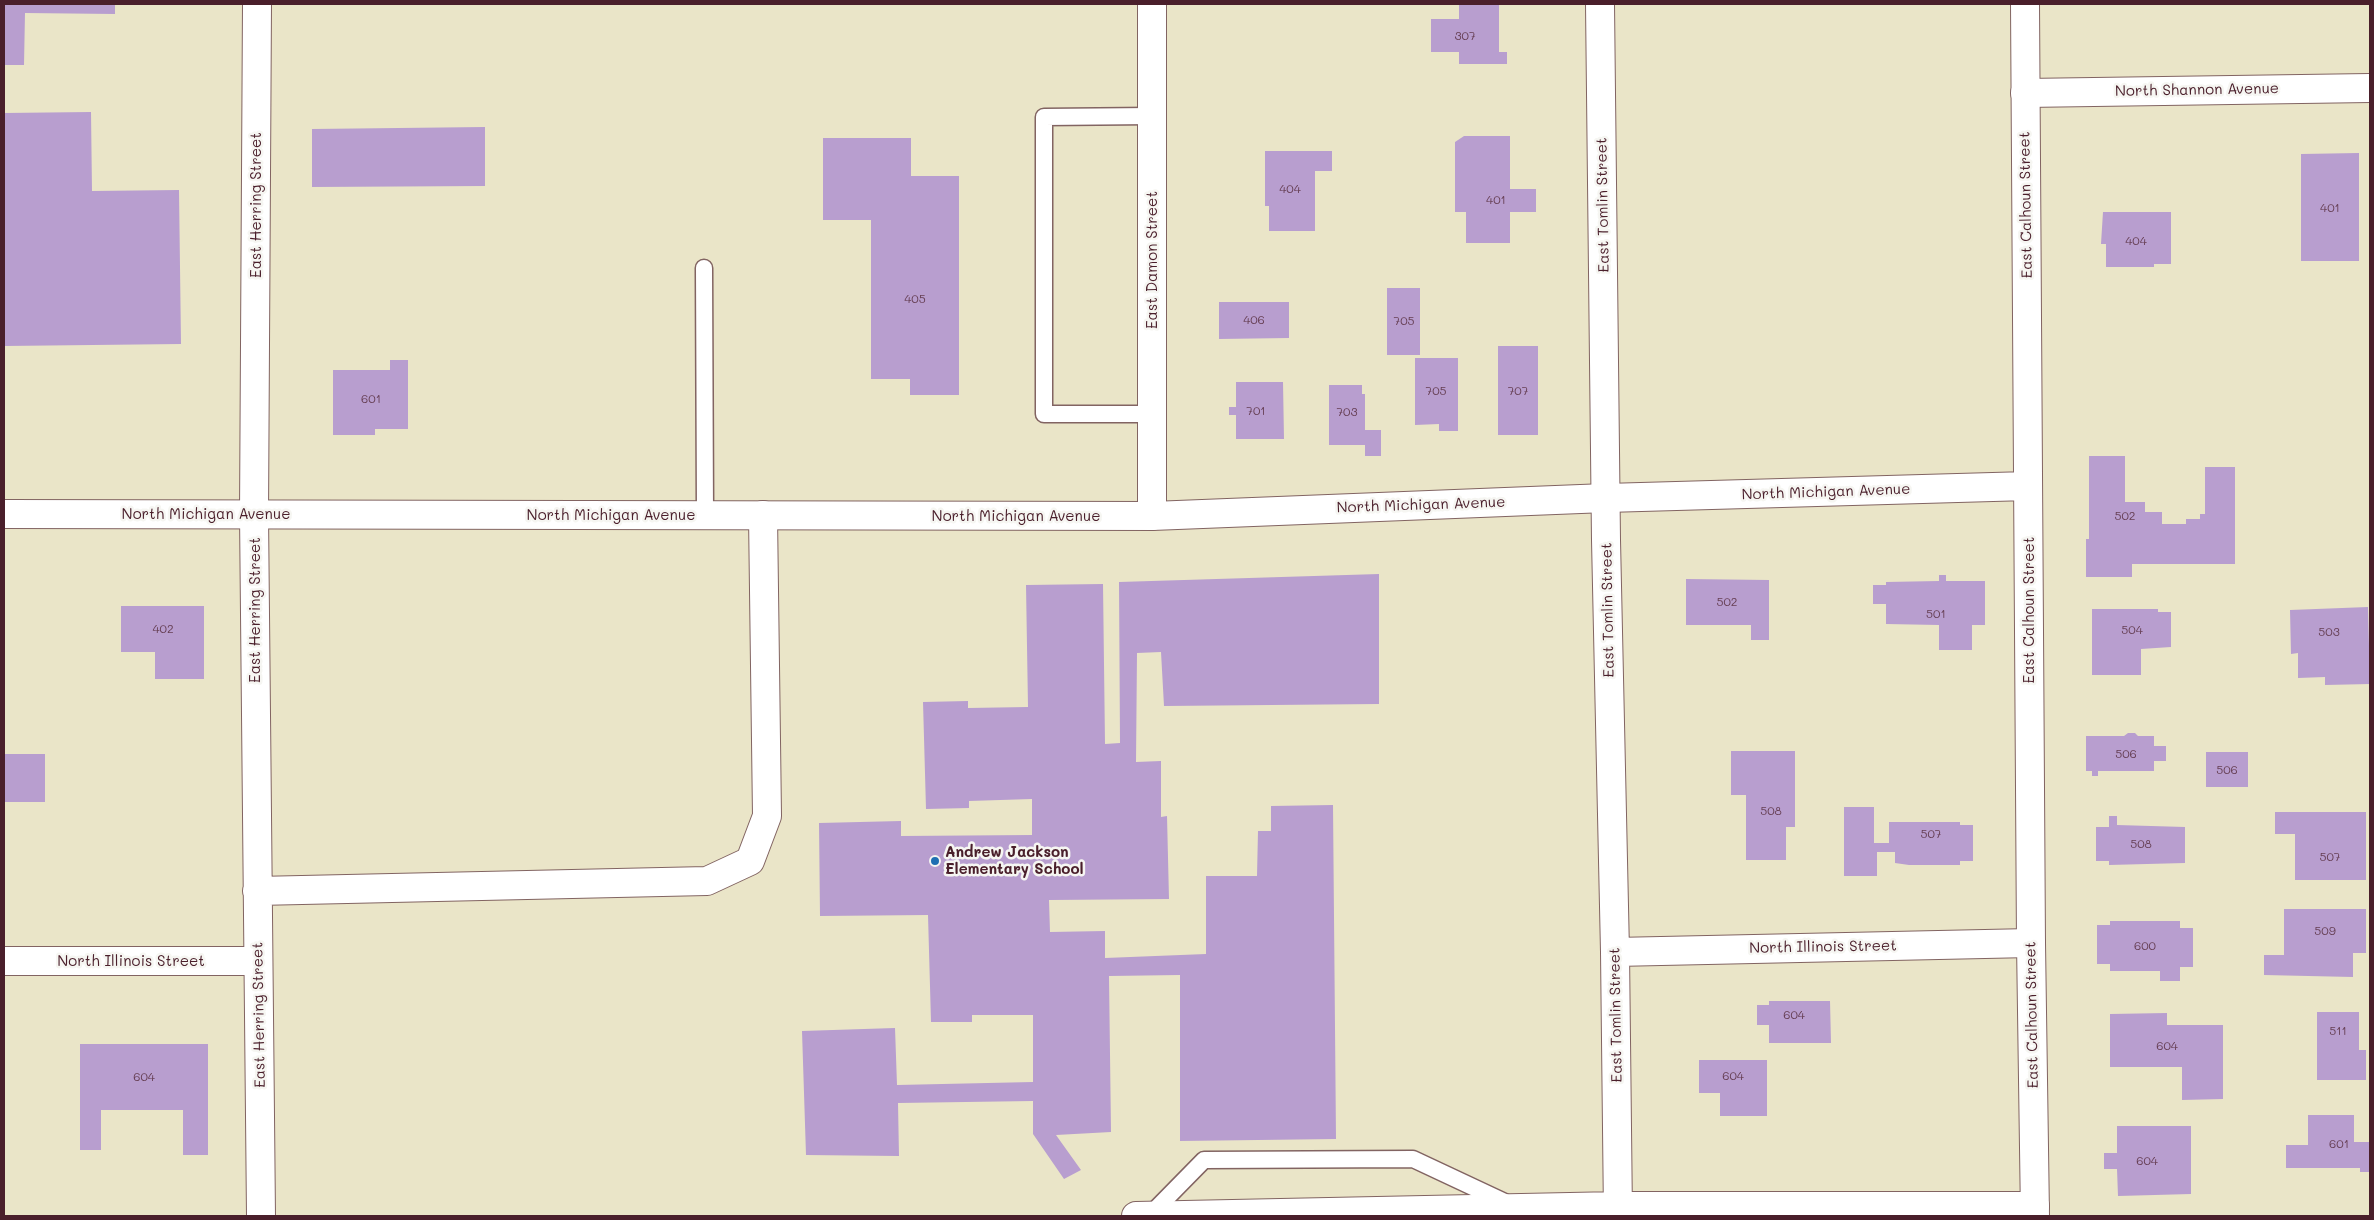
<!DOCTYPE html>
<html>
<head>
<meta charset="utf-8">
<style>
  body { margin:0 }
  #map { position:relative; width:2374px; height:1220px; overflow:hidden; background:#eae5c8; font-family:Mali,sans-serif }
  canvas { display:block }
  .frame { position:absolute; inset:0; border:5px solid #4a1f2b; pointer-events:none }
</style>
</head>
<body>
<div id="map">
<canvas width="2374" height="1220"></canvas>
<div class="frame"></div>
</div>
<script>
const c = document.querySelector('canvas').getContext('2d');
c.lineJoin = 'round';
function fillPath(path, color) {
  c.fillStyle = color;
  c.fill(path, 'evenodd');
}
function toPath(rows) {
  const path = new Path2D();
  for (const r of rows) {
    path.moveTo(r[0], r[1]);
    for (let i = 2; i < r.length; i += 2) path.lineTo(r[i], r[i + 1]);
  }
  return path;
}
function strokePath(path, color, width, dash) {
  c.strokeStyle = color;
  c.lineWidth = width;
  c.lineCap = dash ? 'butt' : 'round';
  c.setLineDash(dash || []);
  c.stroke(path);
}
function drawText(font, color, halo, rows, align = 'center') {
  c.font = font + ' Mali,sans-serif';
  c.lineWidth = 5;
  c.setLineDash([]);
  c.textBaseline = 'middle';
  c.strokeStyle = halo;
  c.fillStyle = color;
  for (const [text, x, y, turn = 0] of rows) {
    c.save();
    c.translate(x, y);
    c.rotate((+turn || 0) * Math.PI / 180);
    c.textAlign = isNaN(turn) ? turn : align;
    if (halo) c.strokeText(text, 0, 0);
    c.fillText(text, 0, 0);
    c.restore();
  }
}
fillPath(toPath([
  [4,4,115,4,115,14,25,13,24,65,4,65],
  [1459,4,1499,4,1499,52,1507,52,1507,64,1459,64,1459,52,1431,52,1431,19,1459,19],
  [91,112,92,191,179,190,181,344,4,346,4,113],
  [485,127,485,186,312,187,312,129],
  [1464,136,1510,136,1510,189,1536,189,1536,212,1510,212,1510,243,1466,243,1466,212,1455,212,1455,142],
  [823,138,911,138,911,176,959,176,959,395,910,395,910,379,871,379,871,220,823,220],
  [1265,151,1332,151,1332,171,1315,171,1315,231,1269,231,1269,206,1265,206],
  [2359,153,2359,261,2301,261,2301,154],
  [2103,212,2171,212,2171,264,2154,264,2154,267,2106,267,2106,244,2101,244],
  [1387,288,1420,288,1420,355,1387,355],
  [1219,302,1289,302,1289,338,1219,339],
  [1498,346,1538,346,1538,435,1498,435],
  [1415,358,1458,358,1458,431,1439,431,1439,424,1415,425],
  [390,360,408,360,408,429,375,429,375,435,333,435,333,370,390,370],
  [1236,382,1283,382,1284,439,1236,439,1236,415,1229,415,1229,407,1236,407],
  [1329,385,1362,385,1362,394,1365,394,1365,430,1381,430,1381,456,1365,456,1365,445,1329,445],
  [2089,456,2125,456,2125,502,2145,502,2145,512,2162,512,2162,524,2186,524,2186,519,2200,519,2200,514,2205,514,2205,467,2235,467,2235,564,2132,564,2132,577,2086,577,2086,539,2089,539],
  [1379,574,1379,704,1164,706,1161,652,1137,653,1136,762,1161,761,1161,817,1167,816,1169,899,1049,900,1050,932,1105,931,1105,958,1206,954,1206,876,1257,876,1258,831,1271,831,1271,806,1333,805,1336,1139,1180,1141,1180,975,1109,976,1111,1132,1056,1135,1081,1170,1064,1179,1033,1134,1033,1101,898,1103,899,1156,806,1155,802,1031,895,1028,897,1085,1033,1082,1033,1015,972,1015,972,1022,931,1022,928,915,820,916,819,823,901,821,901,836,1032,835,1032,799,969,801,969,808,926,809,923,702,968,701,968,708,1028,707,1026,585,1103,584,1105,744,1120,743,1119,582],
  [1939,575,1946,575,1946,581,1985,581,1985,625,1972,625,1972,650,1939,650,1939,625,1886,624,1886,604,1873,604,1873,585,1886,585,1886,582,1939,581],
  [1686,579,1769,580,1769,640,1751,640,1751,625,1686,625],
  [121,606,204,606,204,679,155,679,155,652,121,652],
  [2368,607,2370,684,2325,685,2325,677,2298,678,2298,653,2291,654,2290,610],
  [2092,609,2158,609,2158,612,2171,612,2171,647,2141,649,2141,675,2092,675],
  [2128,733,2135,733,2138,736,2154,736,2154,746,2166,746,2166,761,2154,761,2154,771,2098,771,2098,776,2092,776,2092,771,2086,771,2086,736,2124,736],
  [1731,751,1795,751,1795,827,1786,827,1786,860,1746,860,1746,795,1731,795],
  [2206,752,2248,752,2248,787,2206,787],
  [4,754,45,754,45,802,4,802],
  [1844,807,1874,807,1874,843,1889,843,1889,822,1960,822,1960,825,1973,825,1973,861,1960,861,1960,865,1909,865,1895,863,1895,852,1877,852,1877,876,1844,876],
  [2275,812,2366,812,2366,880,2295,880,2295,834,2275,834],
  [2109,816,2117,816,2117,825,2185,827,2185,863,2109,865,2109,861,2096,861,2096,827,2109,827],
  [2284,909,2366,909,2366,953,2353,953,2353,977,2264,975,2264,955,2284,955],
  [2110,921,2180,921,2180,928,2193,928,2193,967,2180,967,2180,981,2160,981,2160,971,2110,971,2110,964,2097,964,2097,925,2110,925],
  [1769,1001,1830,1001,1831,1043,1769,1043,1769,1025,1757,1025,1757,1005,1769,1005],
  [2317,1012,2359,1012,2359,1050,2366,1050,2366,1080,2317,1080],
  [2167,1013,2167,1025,2223,1025,2223,1099,2182,1100,2182,1067,2110,1067,2110,1014],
  [80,1044,208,1044,208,1155,183,1155,183,1110,101,1110,101,1150,80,1150],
  [1699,1060,1767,1060,1767,1116,1720,1116,1720,1093,1699,1093],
  [2308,1115,2354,1115,2354,1142,2370,1142,2370,1172,2360,1172,2360,1168,2286,1168,2286,1145,2308,1145],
  [2117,1126,2191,1126,2191,1194,2118,1196,2117,1169,2104,1169,2104,1153,2117,1153]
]), '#b89ecf');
const service = toPath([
  [1152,116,1044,117,1044,414,1152,414],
  [704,268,705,515],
  [1149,1216,1204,1160,1413,1159,1509,1204]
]);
const minor = toPath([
  [257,4,254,514,261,1216],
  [1152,4,1152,516],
  [1600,4,1606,540,1615,952,1618,1216],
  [2025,93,2370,88],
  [257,891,707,881,750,861,767,816,763,515],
  [1615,952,2031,943],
  [4,961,258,961],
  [1136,1216,1618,1206,2035,1206]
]);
const tertiary = toPath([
  [2025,4,2031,943,2035,1216],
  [4,514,1152,516,1606,498,2028,486]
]);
strokePath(service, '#826462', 19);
strokePath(minor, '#826462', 30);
strokePath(tertiary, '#826462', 30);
strokePath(service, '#fff', 16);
strokePath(minor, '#fff', 28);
strokePath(tertiary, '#fff', 28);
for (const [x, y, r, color] of [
  [935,861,5,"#1f6fb2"]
]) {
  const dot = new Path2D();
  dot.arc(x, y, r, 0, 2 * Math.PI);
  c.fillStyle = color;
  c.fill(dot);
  strokePath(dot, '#f6f6f2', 2);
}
drawText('12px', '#663f54', null, [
  ["307",1465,36],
  ["404",1290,189],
  ["401",1496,200],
  ["401",2330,208],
  ["404",2136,241],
  ["405",915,299],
  ["406",1254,320],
  ["705",1404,321],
  ["705",1436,391],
  ["707",1518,391],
  ["601",371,399],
  ["701",1256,411],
  ["703",1347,412],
  ["502",2125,516],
  ["502",1727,602],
  ["501",1936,614],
  ["402",163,629],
  ["504",2132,630],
  ["503",2329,632],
  ["506",2126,754],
  ["506",2227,770],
  ["508",1771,811],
  ["507",1931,834],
  ["508",2141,844],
  ["507",2330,857],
  ["509",2325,931],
  ["600",2145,946],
  ["604",1794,1015],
  ["511",2338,1031],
  ["604",2167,1046],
  ["604",1733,1076],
  ["604",144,1077],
  ["601",2339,1144],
  ["604",2147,1161]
]);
drawText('15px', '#4a1f2b', '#f6f6f2', [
  ["North Shannon Avenue",2197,90,-1],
  ["East Herring Street",256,205,-90],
  ["East Tomlin Street",1603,205,-91],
  ["East Calhoun Street",2026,205,-91],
  ["East Damon Street",1152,260,-90],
  ["North Michigan Avenue",1826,492,-2],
  ["North Michigan Avenue",1421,505,-2],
  ["North Michigan Avenue",206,514],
  ["North Michigan Avenue",611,515],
  ["North Michigan Avenue",1016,516],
  ["East Herring Street",255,610,-90],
  ["East Tomlin Street",1608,610,-91],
  ["East Calhoun Street",2029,610,-90],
  ["North Illinois Street",1823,947,-1],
  ["North Illinois Street",131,961],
  ["East Herring Street",259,1015,-91],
  ["East Tomlin Street",1616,1015,-91],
  ["East Calhoun Street",2032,1015,-91]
]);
drawText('bold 15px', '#4a1f2b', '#f6f6f2', [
  ["Andrew Jackson",945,852],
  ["Elementary School",945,869]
], 'left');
</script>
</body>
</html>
